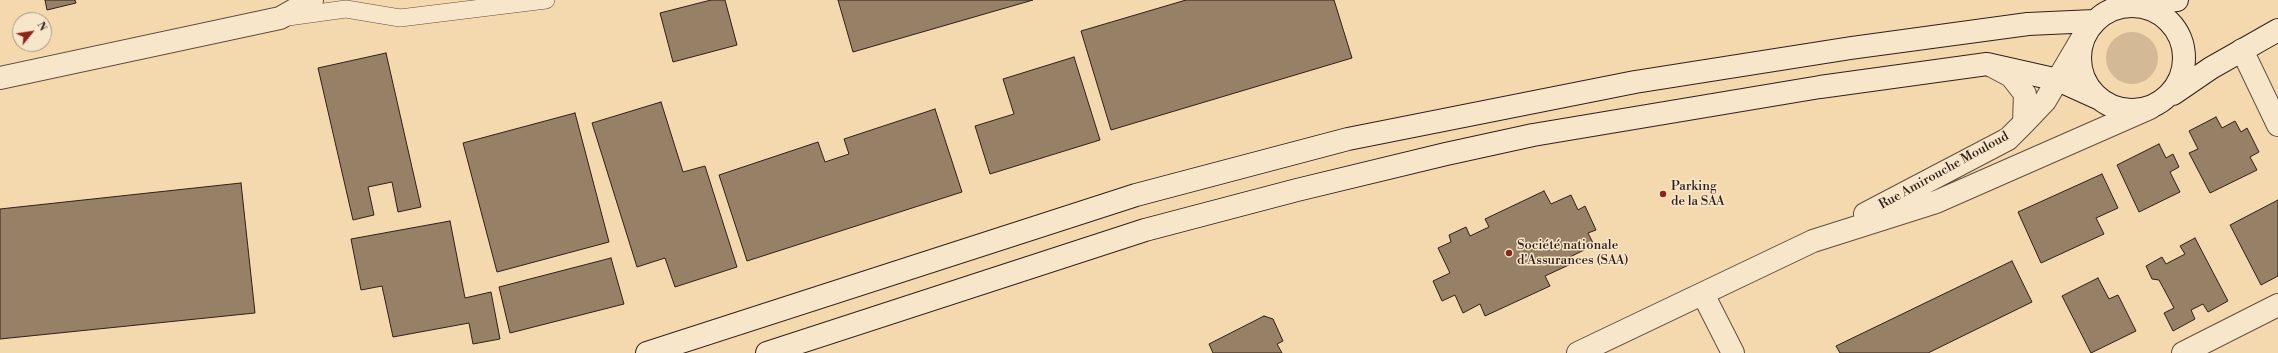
<!DOCTYPE html>
<html>
<head>
<meta charset="utf-8">
<style>
  body { margin:0 }
  #map { position:relative; width:2278px; height:353px; overflow:hidden; background:#f4d8ae; font-family:"Libre Bodoni",serif }
  canvas { display:block }
  .north { position:absolute; left:12px; top:12px; width:40px; height:40px; box-sizing:border-box; background:#f8e6ca; border:1px solid #a89783; border-radius:50%; rotate:60deg; font-size:11px; font-weight:700; line-height:16px; text-align:center; color:#302019 }
  .north::after { content:''; display:block; margin:auto; width:14px; height:18px; background:#8f2418; clip-path:polygon(50% 0,100% 100%,50% 72%,0 100%) }
</style>
</head>
<body>
<div id="map">
<canvas width="2278" height="353"></canvas>
<div class="north">N</div>
</div>
<script>
const c = document.querySelector('canvas').getContext('2d');
c.lineJoin = 'round';
function fillPath(path, color) {
  c.fillStyle = color;
  c.fill(path, 'evenodd');
}
function toPath(rows) {
  const path = new Path2D();
  for (const r of rows) {
    if (r.length === 3) {
      path.moveTo(r[0] + r[2], r[1]);
      path.arc(r[0], r[1], r[2], 0, 2 * Math.PI);
      continue;
    }
    path.moveTo(r[0], r[1]);
    for (let i = 2; i < r.length; i += 2) path.lineTo(r[i], r[i + 1]);
  }
  return path;
}
function strokePath(path, color, width, dash) {
  c.strokeStyle = color;
  c.lineWidth = width;
  c.lineCap = dash ? 'butt' : 'round';
  c.setLineDash(dash || []);
  c.stroke(path);
}
function drawText(font, color, halo, rows, align = 'center') {
  c.font = font + ' "Libre Bodoni",serif';
  c.lineWidth = 3;
  c.setLineDash([]);
  c.textBaseline = 'middle';
  c.strokeStyle = halo;
  c.fillStyle = color;
  for (const [text, x, y, turn = 0] of rows) {
    c.save();
    c.translate(x, y);
    c.rotate((+turn || 0) * Math.PI / 180);
    c.textAlign = isNaN(turn) ? turn : align;
    if (halo) c.strokeText(text, 0, 0);
    c.fillText(text, 0, 0);
    c.restore();
  }
}
fillPath(toPath([
  [2132,58,26]
]), '#d3b995');
const building = toPath([
  [45,0,75,0,76,3,47,10,45,0],
  [711,0,725,0,737,45,673,62,660,13,711,0],
  [838,0,1033,0,853,52,838,0],
  [1186,0,1334,0,1352,58,1111,130,1081,31,1186,0],
  [386,53,421,207,398,212,392,182,368,187,374,215,353,220,318,68,386,53],
  [1074,57,1100,140,990,174,975,126,1014,114,1003,79,1074,57],
  [661,102,683,172,705,166,737,267,675,287,665,258,637,267,592,123,661,102],
  [935,109,962,192,747,261,719,175,818,142,825,162,849,154,844,139,935,109],
  [575,113,609,242,497,272,463,143,575,113],
  [2216,117,2222,128,2235,121,2241,132,2247,128,2259,152,2250,157,2257,170,2210,193,2189,153,2198,149,2189,131,2216,117],
  [2159,144,2166,158,2173,154,2179,167,2170,172,2180,192,2139,212,2117,165,2159,144],
  [2102,174,2118,208,2096,218,2104,234,2041,263,2018,212,2102,174],
  [241,183,255,313,0,339,0,209,241,183],
  [1544,191,1551,204,1571,195,1578,210,1585,206,1596,230,1588,233,1594,245,1568,258,1571,264,1545,276,1550,286,1485,316,1480,304,1463,313,1455,295,1442,301,1433,281,1450,273,1438,248,1451,242,1449,235,1466,227,1470,236,1489,227,1485,219,1544,191],
  [2278,200,2278,276,2261,285,2230,225,2278,200],
  [450,221,465,298,491,292,500,339,473,344,469,323,393,337,382,286,361,290,351,239,450,221],
  [2195,238,2228,301,2208,312,2203,304,2191,310,2195,319,2173,331,2164,313,2174,308,2159,280,2152,279,2146,266,2162,257,2166,264,2185,254,2180,246,2195,238],
  [611,258,624,304,510,333,499,287,611,258],
  [2012,261,2032,302,1928,353,1840,353,1836,346,2012,261],
  [2098,278,2109,299,2118,295,2136,331,2091,353,2062,296,2098,278],
  [1264,316,1273,319,1283,341,1277,344,1282,353,1213,353,1209,344,1264,316]
]);
fillPath(building, '#968066');
strokePath(building, '#302019', 1);
const service = toPath([
  [288,17,346,9,400,18,546,0]
]);
const minor = toPath([
  [2242,50,2278,125],
  [0,78,280,18,312,0],
  [2024,123,2045,101,2084,35],
  [1865,214,2008,139,2024,123,2025,94,2011,76,1992,66],
  [1703,294,1733,353],
  [1578,353,1813,241,1936,202,2150,108],
  [2183,353,2278,305]
]);
const secondary = toPath([
  [2138,4,2177,0],
  [2132,58,52],
  [2173,94,2211,68,2278,30],
  [647,353,1136,195,1348,139,1635,82,1851,48,2028,24,2094,21],
  [767,353,1145,230,1297,190,1446,154,1533,135,1820,87,1987,64,2058,80,2100,99]
]);
strokePath(service, '#614e3e', 18);
strokePath(minor, '#614e3e', 24);
strokePath(secondary, '#302019', 24);
strokePath(service, '#f8e6ca', 17);
strokePath(minor, '#f8e6ca', 22);
strokePath(secondary, '#f8e6ca', 22);
for (const [x, y, r, color] of [
  [1663,194,4,"#8f2418"],
  [1509,253,4,"#8f2418"]
]) {
  const dot = new Path2D();
  dot.arc(x, y, r, 0, 2 * Math.PI);
  c.fillStyle = color;
  c.fill(dot);
  strokePath(dot, '#f8e6ca', 1.5);
}
drawText('13px', '#302019', '#f8e6ca', [
  ["Rue Amirouche Mouloud",1944,171,-29]
]);
drawText('13px', '#302019', '#f8e6ca', [
  ["Parking",1671,187],
  ["de la SAA",1671,202],
  ["Société nationale",1517,246],
  ["d'Assurances (SAA)",1517,261]
], 'left');
</script>
</body>
</html>
